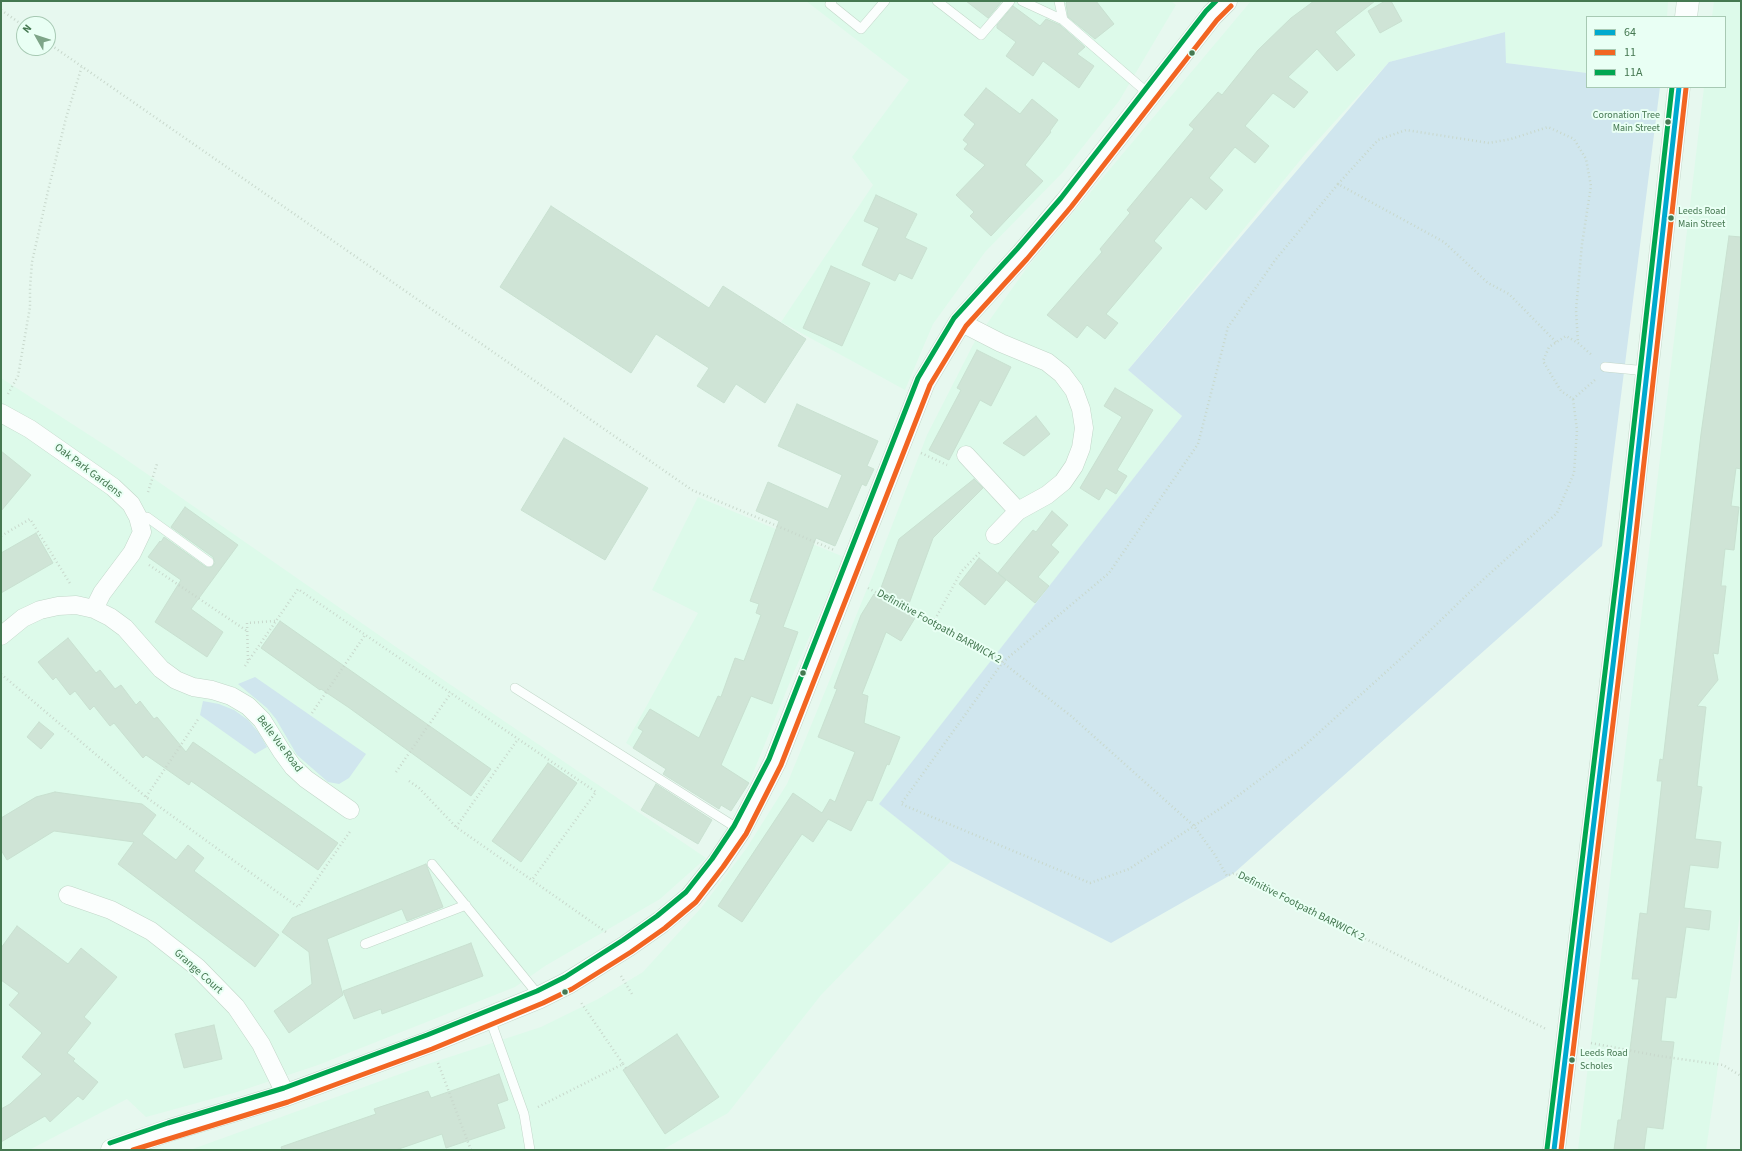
<!DOCTYPE html>
<html>
<head>
<meta charset="utf-8">
<style>
  body { margin:0 }
  #map { position:relative; width:1742px; height:1151px; overflow:hidden; background:#e7f8ef; font-family:"Source Sans 3",sans-serif }
  canvas { display:block }
  .frame { position:absolute; inset:0; border:2px solid #457851; pointer-events:none }
  .legend { position:absolute; left:1586px; top:16px; width:140px; height:72px; box-sizing:border-box; background:#e9fff4; border:1px solid #a7c9b3; margin:0; padding:5px 7px; list-style:none; font-size:12px; color:#457851 }
  .legend li { display:flex; align-items:center; gap:8px; height:20px }
  .legend b { width:20px; border:1px solid #a7c9b3 }
  .north { position:absolute; left:16px; top:16px; width:40px; height:40px; box-sizing:border-box; background:#e9fff4; border:1px solid #a7c9b3; border-radius:50%; rotate:309deg; font-size:11px; font-weight:700; line-height:16px; text-align:center; color:#457851 }
  .north::after { content:''; display:block; margin:auto; width:14px; height:18px; background:#7ea588; clip-path:polygon(50% 0,100% 100%,50% 72%,0 100%) }
</style>
</head>
<body>
<div id="map">
<canvas width="1742" height="1151"></canvas>
<div class="frame"></div>
<ul class="legend">
<li><b style="height:5px;background:#00a9ce"></b>64</li>
<li><b style="height:5px;background:#f26522"></b>11</li>
<li><b style="height:5px;background:#00a651"></b>11A</li>
</ul>
<div class="north">N</div>
</div>
<script>
const c = document.querySelector('canvas').getContext('2d');
c.lineJoin = 'round';
function fillPath(path, color) {
  c.fillStyle = color;
  c.fill(path, 'evenodd');
}
function toPath(rows) {
  const path = new Path2D();
  for (const r of rows) {
    path.moveTo(r[0], r[1]);
    for (let i = 2; i < r.length; i += 2) path.lineTo(r[i], r[i + 1]);
  }
  return path;
}
function strokePath(path, color, width, dash) {
  c.strokeStyle = color;
  c.lineWidth = width;
  c.lineCap = dash ? 'butt' : 'round';
  c.setLineDash(dash || []);
  c.stroke(path);
}
function drawText(font, color, halo, rows, align = 'center') {
  c.font = font + ' "Source Sans 3",sans-serif';
  c.lineWidth = 4;
  c.setLineDash([]);
  c.textBaseline = 'middle';
  c.strokeStyle = halo;
  c.fillStyle = color;
  for (const [text, x, y, turn = 0] of rows) {
    c.save();
    c.translate(x, y);
    c.rotate((+turn || 0) * Math.PI / 180);
    c.textAlign = isNaN(turn) ? turn : align;
    if (halo) c.strokeText(text, 0, 0);
    c.fillText(text, 0, 0);
    c.restore();
  }
}
fillPath(toPath([
  [806,1,1171,1,1176,5,1119,101,1063,172,985,252,933,324,905,390,781,322,873,185,852,157,909,80],
  [1251,1,1668,1,1667,17,1587,17,1587,73,1505,63,1505,32,1389,62,1307,152,1128,370,1182,416,880,804,951,861,821,995,728,1113,662,1150,190,1150,422,1066,541,1027,598,999,643,972,701,908,746,849,787,784,874,572,927,435,976,339,1026,269],
  [1714,1,1741,1,1741,907,1706,1150,1578,1150,1704,87,1725,87,1725,17,1712,17],
  [1,378,114,451,445,681,706,858,660,899,545,966,515,987,318,1065,237,1092,146,1117,127,1099,29,1150,1,1150],
  [698,497,844,557,794,672,749,783,731,811,626,743,698,613,652,590]
]), '#ddfaea');
fillPath(toPath([
  [1505,32,1506,63,1587,73,1587,87,1660,87,1602,546,1234,873,1111,943,951,861,879,804,1182,416,1128,370,1389,62],
  [255,677,366,754,349,778,339,784,328,782,297,755,276,719,267,708,238,684],
  [203,701,219,704,234,710,248,720,259,733,267,747,255,754,200,715]
]), '#d0e6ee');
const building = toPath([
  [966,1,1002,1,988,18,966,1],
  [1068,1,1096,1,1114,24,1095,39,1068,17,1066,3,1068,1],
  [1314,1,1375,1,1335,32,1355,55,1337,71,1317,49,1288,77,1308,92,1294,108,1273,93,1245,126,1269,146,1255,163,1235,147,1209,178,1223,190,1206,210,1191,197,1154,241,1162,248,1106,314,1118,323,1105,339,1087,325,1077,338,1047,315,1102,252,1100,249,1130,213,1127,210,1194,129,1189,125,1218,92,1222,95,1258,50,1291,18,1314,1],
  [1385,1,1391,1,1402,21,1380,33,1368,11,1385,1],
  [1013,6,1040,26,1046,19,1060,25,1085,47,1077,54,1094,66,1079,88,1043,61,1033,76,1006,56,1016,42,997,28,997,25,1013,6],
  [986,88,1020,114,1032,99,1058,120,1050,131,1051,132,1025,165,1043,181,991,236,970,216,974,212,956,195,985,165,964,149,968,144,963,140,975,124,964,115,986,88],
  [876,195,917,214,905,238,927,248,912,279,899,273,895,281,862,265,879,228,864,221,876,195],
  [551,206,709,308,723,286,806,339,765,403,736,384,724,403,697,386,709,368,656,334,631,373,500,287,551,206],
  [1729,236,1741,237,1741,469,1736,468,1731,506,1739,507,1734,550,1725,549,1721,586,1726,586,1718,654,1713,653,1718,680,1697,706,1706,707,1697,786,1702,787,1695,839,1721,842,1718,868,1690,865,1684,908,1711,911,1709,930,1686,927,1676,998,1666,997,1661,1041,1674,1042,1663,1129,1647,1127,1644,1150,1614,1150,1618,1120,1621,1120,1639,979,1632,979,1640,913,1647,914,1656,835,1662,781,1657,781,1660,759,1663,760,1701,434,1729,236],
  [831,266,870,283,842,346,803,328,831,266],
  [977,350,1011,367,991,406,980,400,949,460,929,450,961,390,957,388,977,350],
  [1115,388,1153,410,1117,470,1127,476,1116,494,1106,488,1099,500,1080,488,1122,417,1104,406,1115,388],
  [797,404,878,441,867,466,874,469,866,486,862,484,835,546,816,538,783,627,798,632,772,704,751,696,721,765,749,783,731,811,721,805,719,809,663,774,666,769,633,748,643,731,638,728,650,709,699,738,718,696,721,697,735,658,744,661,761,615,756,613,759,604,750,601,779,521,756,511,768,482,828,509,842,475,778,446,797,404],
  [1036,416,1050,434,1024,456,1003,443,1036,416],
  [564,438,648,488,605,560,521,510,564,438],
  [1,451,31,475,1,511,1,451],
  [974,479,983,488,933,538,906,612,915,618,901,641,886,632,862,694,868,696,864,723,900,737,889,765,887,764,872,801,867,800,851,831,828,819,813,842,802,834,742,922,718,906,793,793,822,813,830,799,835,802,855,752,818,737,837,689,834,688,861,615,874,594,878,596,899,539,974,479],
  [185,507,238,545,191,609,223,632,207,657,155,622,181,580,148,557,160,541,161,542,164,537,206,567,212,567,215,563,213,557,171,527,185,507],
  [1052,511,1068,525,1051,545,1059,552,1038,577,1049,586,1035,603,998,573,1033,530,1036,532,1052,511],
  [36,533,53,563,1,593,1,553,36,533],
  [979,558,1006,580,985,605,959,584,979,558],
  [280,621,491,769,471,796,348,707,321,689,320,690,261,648,280,621],
  [68,638,96,673,100,670,115,689,121,685,136,705,140,701,154,719,157,717,186,752,193,742,338,843,318,870,191,781,189,785,146,755,143,758,114,723,110,726,94,706,90,710,75,691,70,695,56,677,53,680,38,662,68,638],
  [39,722,54,734,41,749,27,737,39,722],
  [548,763,577,783,521,862,492,841,548,763],
  [656,784,712,820,698,844,641,810,656,784],
  [55,792,142,804,156,815,142,834,176,860,188,845,204,858,194,871,279,935,255,967,118,864,134,842,54,831,7,860,1,850,1,818,36,797,55,792],
  [426,864,443,907,407,921,402,909,327,939,343,995,289,1033,274,1011,312,984,309,952,282,932,292,918,426,864],
  [17,926,68,964,81,948,117,977,84,1017,91,1023,67,1053,75,1059,73,1061,98,1082,83,1100,78,1096,50,1122,45,1116,1,1142,1,1109,10,1104,42,1074,22,1057,42,1033,9,1005,19,993,1,980,1,948,17,926],
  [471,943,483,976,382,1014,381,1009,354,1019,343,991,471,943],
  [214,1025,222,1059,184,1068,175,1034,214,1025],
  [677,1034,719,1097,665,1134,623,1070,677,1034],
  [499,1074,508,1100,497,1104,505,1128,446,1148,442,1134,396,1150,282,1150,281,1147,376,1114,374,1109,428,1091,431,1098,499,1074]
]);
fillPath(building, '#cfe4d6');
strokePath(building, '#c9e1d1', 1);
const lane = toPath([
  [832,1,830,4,861,29,885,1],
  [937,1,981,35,1010,1],
  [1022,1,1063,20],
  [1059,1,1063,20,1150,95],
  [1605,367,1647,371],
  [143,526,147,517,209,562],
  [515,688,740,830],
  [432,864,540,997],
  [365,944,466,905],
  [490,1019,524,1114,530,1150]
]);
const street = toPath([
  [960,322,1001,343,1047,362,1062,374,1074,390,1081,409,1084,428,1081,448,1074,466,1063,482,1047,495,1018,511,995,535],
  [1,413,30,429,113,487,131,504,138,517,142,532,132,553,102,593,94,609],
  [966,455,1018,511],
  [1,636,23,618,40,610,58,606,76,605,94,609,110,617,125,628,161,669,176,680,193,687,212,690,231,696,248,706,262,720,282,752,293,767,306,779,350,810],
  [68,895,111,910,151,931,197,967,236,1007,261,1044,286,1095]
]);
const secondary = toPath([
  [1686,17,1688,1],
  [112,1150,170,1130,286,1095,430,1042,540,997,568,983,627,946,661,922,691,897,718,863,740,830,775,762,924,382,960,322,1022,254,1066,202,1212,15,1226,1],
  [1554,1150,1627,550,1679,87]
]);
strokePath(lane, '#c2d7c9', 10);
strokePath(street, '#c2d7c9', 19);
strokePath(secondary, '#c3d8ca', 23);
strokePath(toPath([
  [1,10,24,26],
  [48,43,692,490,834,550],
  [1338,184,1378,140,1406,130,1489,143,1511,139,1548,127,1574,139,1586,159,1591,186,1582,244,1576,310,1578,343],
  [1556,342,1509,294,1488,283,1444,242,1338,184,1276,259,1228,327,1198,444,1109,573,1003,662,901,804,1090,883,1129,869,1227,804,1303,747,1408,652,1475,587,1557,513,1574,473,1577,430,1573,399,1561,391,1543,361,1549,347,1566,336,1578,343,1593,356],
  [8,394,18,376,30,307,30,288,32,262,48,191,66,118,82,66],
  [1573,399,1596,379],
  [921,453,947,465],
  [148,492,157,464],
  [1,536,30,519,71,585],
  [149,565,247,631],
  [868,588,997,658,1071,716,1194,826,1215,855,1227,876,1234,873,1546,1029],
  [933,623,961,572,981,551],
  [248,660,247,623,275,621],
  [245,666,298,589,596,792,532,880],
  [1,674,146,797,298,907,351,830],
  [312,713,365,635],
  [396,772,451,693],
  [409,781,419,788,456,827,606,932],
  [146,797,199,718],
  [456,827,518,739],
  [621,976,632,994],
  [1591,1043,1659,1056,1723,1065,1741,1076],
  [438,1063,471,1150],
  [623,1064,626,1068],
  [538,1107,623,1064,580,1001]
]), '#c8d8cc', 2.5, [1, 3]);
strokePath(lane, '#fbfefd', 9);
strokePath(street, '#fbfefd', 18);
strokePath(secondary, '#fbfefd', 22);
strokePath(toPath([
  [1554,1150,1627,550,1679,87]
]), '#00a9ce', 5);
strokePath(toPath([
  [133,1150,288,1102,432,1049,543,1003,572,989,631,952,665,928,696,902,723,867,746,834,781,765,930,385,966,326,1027,259,1071,207,1217,20,1231,6],
  [1561,1150,1634,551,1686,88]
]), '#f26522', 5);
strokePath(toPath([
  [110,1143,168,1123,284,1088,427,1035,537,991,565,977,623,940,657,916,686,892,712,859,734,826,769,759,918,378,954,318,1017,249,1061,198,1206,11,1216,1],
  [1547,1149,1620,549,1672,87]
]), '#00a651', 5);
for (const [x, y, r, color] of [
  [1192,53,3.5,"#457851"],
  [1668,122,3.5,"#457851"],
  [1671,218,3.5,"#457851"],
  [803,673,3.5,"#457851"],
  [565,992,3.5,"#457851"],
  [1572,1060,3.5,"#457851"]
]) {
  const dot = new Path2D();
  dot.arc(x, y, r, 0, 2 * Math.PI);
  c.fillStyle = color;
  c.fill(dot);
  strokePath(dot, '#e9fff4', 1.5);
}
drawText('10px', '#457851', '#e9fff4', [
  ["Coronation Tree",1660,116,"right"],
  ["Main Street",1660,129,"right"],
  ["Leeds Road",1678,212],
  ["Main Street",1678,225],
  ["Leeds Road",1580,1054],
  ["Scholes",1580,1067]
], 'left');
drawText('11px', '#457851', '#e9fff4', [
  ["Oak Park Gardens",88,471,37],
  ["Definitive Footpath BARWICK 2",939,627,29],
  ["Belle Vue Road",279,744,53],
  ["Definitive Footpath BARWICK 2",1301,907,27],
  ["Grange Court",198,972,42]
]);
</script>
</body>
</html>
